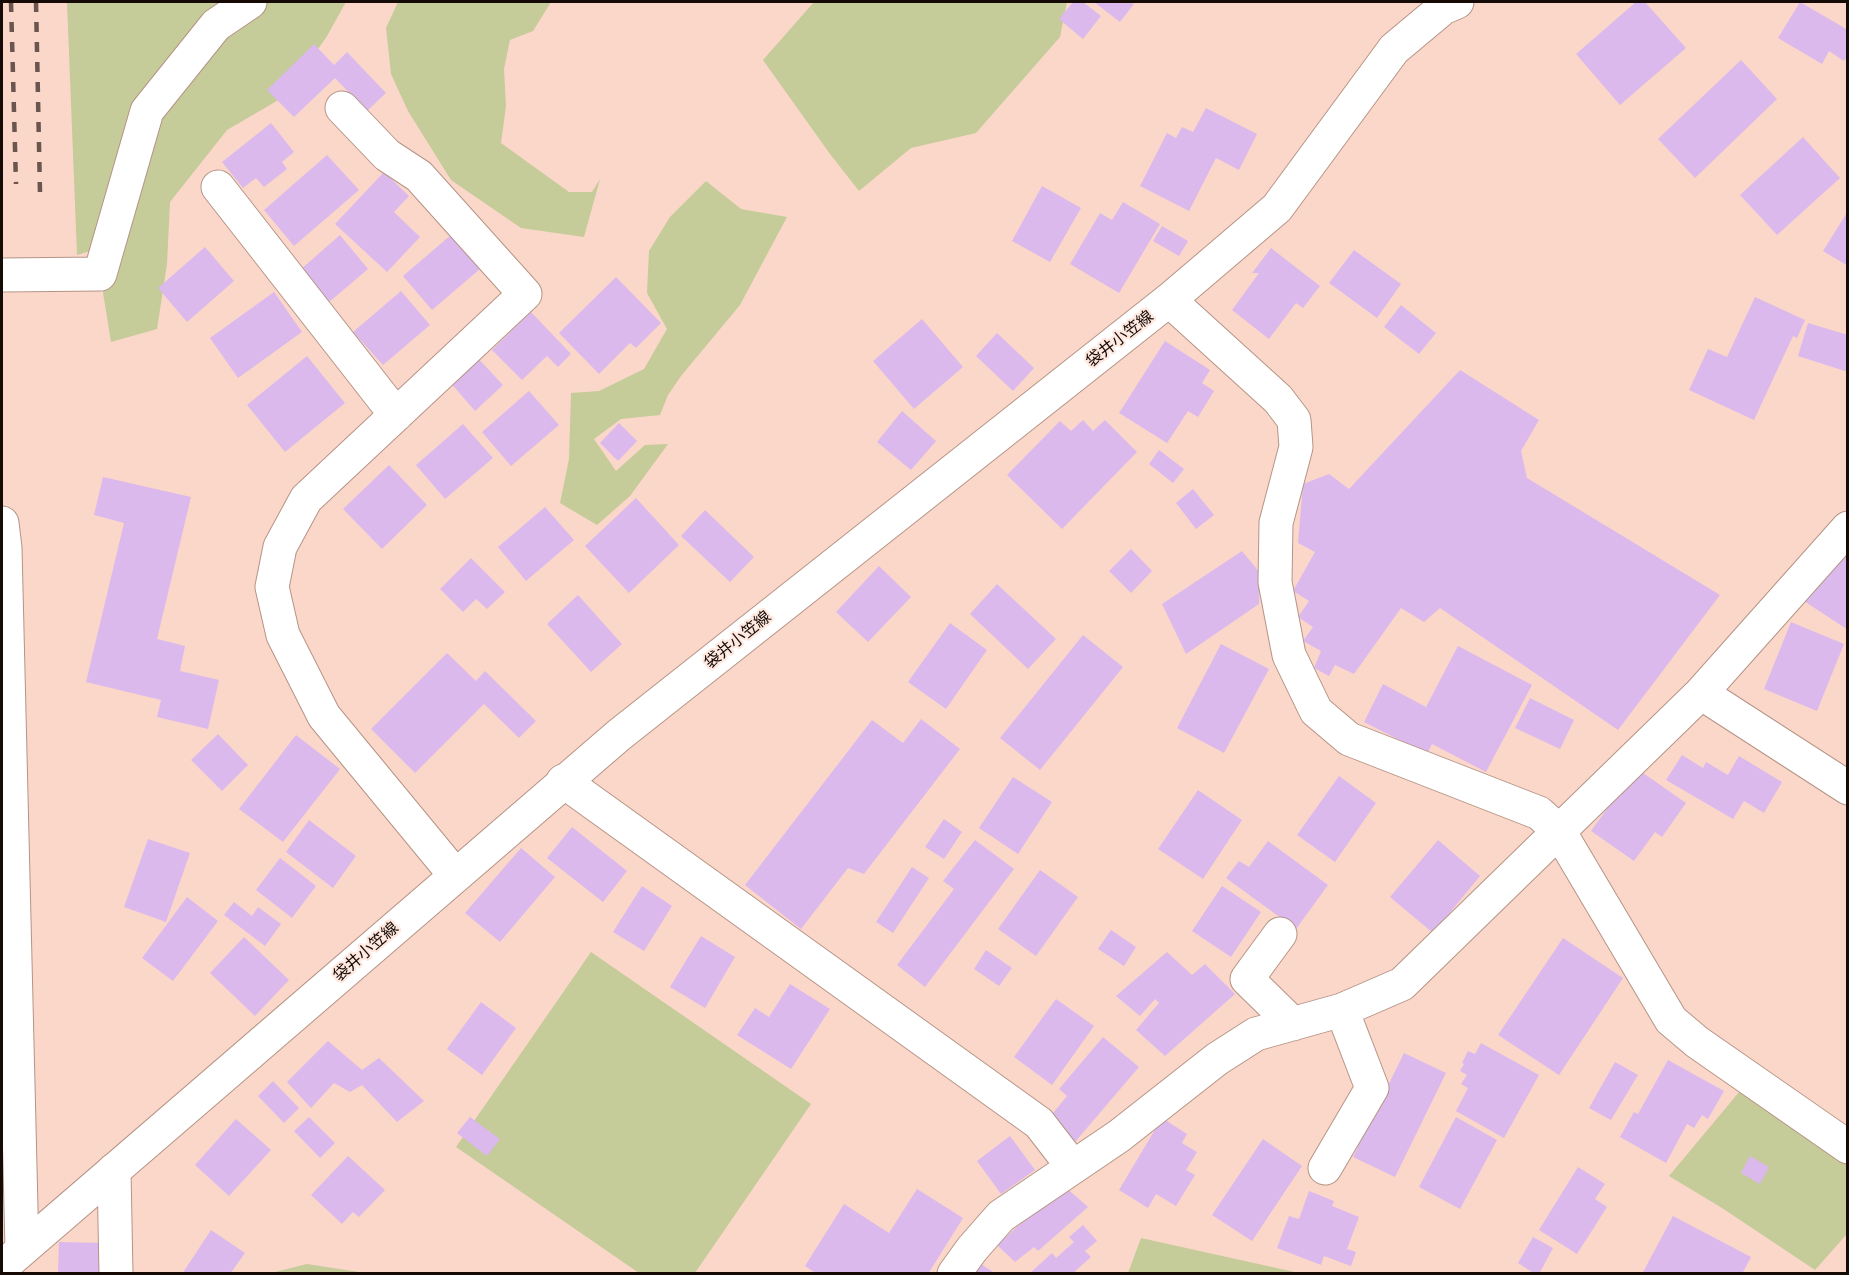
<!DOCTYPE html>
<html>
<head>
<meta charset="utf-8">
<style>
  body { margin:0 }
  #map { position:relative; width:1849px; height:1275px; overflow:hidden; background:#fbd7c9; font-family:Literata,serif }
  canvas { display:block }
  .frame { position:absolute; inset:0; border:3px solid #150a06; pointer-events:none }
</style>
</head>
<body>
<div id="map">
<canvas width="1849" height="1275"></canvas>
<div class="frame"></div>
</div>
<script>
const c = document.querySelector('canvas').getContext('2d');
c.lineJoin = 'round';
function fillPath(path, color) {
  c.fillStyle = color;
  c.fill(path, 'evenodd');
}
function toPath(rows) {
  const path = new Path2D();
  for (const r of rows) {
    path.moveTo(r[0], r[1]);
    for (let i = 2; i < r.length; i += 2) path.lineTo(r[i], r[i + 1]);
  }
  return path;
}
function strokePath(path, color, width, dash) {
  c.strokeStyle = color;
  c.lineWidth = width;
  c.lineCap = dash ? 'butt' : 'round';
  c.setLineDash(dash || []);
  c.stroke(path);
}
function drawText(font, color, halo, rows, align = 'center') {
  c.font = font + ' Literata,"Noto Sans JP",serif';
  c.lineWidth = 4.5;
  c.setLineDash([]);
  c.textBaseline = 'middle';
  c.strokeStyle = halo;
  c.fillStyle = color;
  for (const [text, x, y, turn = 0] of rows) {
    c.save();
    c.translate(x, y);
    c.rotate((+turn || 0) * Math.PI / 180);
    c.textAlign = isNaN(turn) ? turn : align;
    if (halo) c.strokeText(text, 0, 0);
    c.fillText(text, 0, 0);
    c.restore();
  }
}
fillPath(toPath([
  [67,2,346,2,327,36,287,95,227,130,170,202,167,264,157,329,111,342,100,274,107,246,77,255],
  [398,2,551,2,533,31,510,40,504,69,506,106,501,143,569,192,592,192,600,179,584,237,521,228,451,180,408,111,391,74,386,28],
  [814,2,1067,2,1060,37,976,133,911,148,859,191,830,154,763,60],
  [706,181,741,209,787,217,740,305,681,376,668,395,660,415,621,419,594,439,616,471,645,445,668,444,630,496,597,525,560,503,569,459,571,393,599,391,644,369,667,329,647,293,649,251,670,217],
  [591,952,811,1104,695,1273,639,1273,456,1147],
  [1750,1079,1847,1162,1847,1234,1815,1270,1722,1208,1669,1176],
  [1141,1238,1299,1273,1128,1273],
  [307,1264,359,1272,361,1273,271,1273]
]), '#c5cb99');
fillPath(toPath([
  [1073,2,1083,2,1101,16,1083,39,1059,19],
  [1094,2,1130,2,1134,4,1120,22],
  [1636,2,1645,2,1686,48,1620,105,1576,54],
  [1800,2,1848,30,1848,55,1844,61,1829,51,1822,64,1778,38],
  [314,44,334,65,347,52,386,93,367,111,335,78,294,117,267,90],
  [1741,60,1777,99,1695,178,1658,139],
  [1206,108,1257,134,1239,170,1216,158,1189,211,1140,186,1167,133,1176,138,1182,127,1193,132],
  [271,123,294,152,282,162,287,169,264,187,256,178,243,188,222,162],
  [1803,137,1840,178,1777,235,1740,195],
  [327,155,359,190,294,246,264,210],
  [384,172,409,196,394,212,420,237,387,272,335,224],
  [1042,186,1081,208,1050,262,1012,241],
  [1123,202,1160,224,1119,293,1070,264,1100,213,1112,220],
  [1848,211,1848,266,1823,251],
  [1162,226,1188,241,1179,256,1153,241],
  [340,235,368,269,328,303,300,270],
  [451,235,480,269,432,310,403,276],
  [205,247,234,281,187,322,158,288],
  [1271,248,1320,286,1303,308,1296,303,1269,339,1232,310,1259,273,1252,273],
  [1354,250,1401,284,1377,318,1329,283],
  [616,277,661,323,636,348,630,343,599,374,559,333],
  [401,291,430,325,383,365,353,332],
  [274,292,302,332,238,378,210,338],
  [1755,297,1805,320,1797,338,1793,336,1754,420,1689,390,1708,349,1727,357],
  [1401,305,1436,333,1419,354,1384,327],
  [531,312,571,354,558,367,547,356,522,380,492,350],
  [922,319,963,367,914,409,873,361],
  [1808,323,1848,335,1848,372,1798,356],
  [997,333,1034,368,1013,391,976,356],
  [1165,341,1210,370,1202,383,1214,391,1198,417,1188,411,1167,443,1119,413],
  [307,356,345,403,285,452,247,405],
  [476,356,503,385,475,411,449,381],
  [1460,370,1539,420,1521,451,1527,478,1720,595,1618,730,1440,608,1424,622,1401,608,1354,674,1335,665,1329,676,1314,668,1321,651,1303,641,1313,627,1298,617,1309,601,1293,591,1315,552,1298,543,1303,484,1329,474,1349,489],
  [529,391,559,425,511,466,482,432],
  [902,411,936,441,911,470,877,442],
  [1083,420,1093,431,1105,420,1137,452,1062,529,1007,475,1060,421,1071,431],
  [619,423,637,441,618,461,600,443],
  [463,424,493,458,445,499,416,465],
  [1159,450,1184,469,1173,483,1149,464],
  [389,465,427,505,382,549,343,509],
  [103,477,191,497,157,639,185,646,180,671,219,680,208,729,157,717,161,700,86,682,124,523,94,515],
  [1193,489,1214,515,1196,529,1176,503],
  [636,498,679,545,629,593,585,546],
  [545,507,574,540,526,581,498,547],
  [705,510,754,557,730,582,681,536],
  [1848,543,1848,630,1804,601],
  [1131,549,1152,571,1131,593,1109,571],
  [1242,551,1260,573,1259,604,1186,654,1162,604],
  [471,558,505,592,487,609,476,599,463,612,440,589],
  [879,566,911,597,868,642,836,612],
  [997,584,1056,639,1028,669,970,614],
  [578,595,622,644,591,672,547,624],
  [1791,622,1844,644,1817,711,1764,689],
  [950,623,987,650,946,709,908,682],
  [1083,635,1123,667,1040,770,1000,738],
  [1221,644,1269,669,1224,753,1177,728],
  [1458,646,1532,685,1486,772,1432,744,1427,754,1364,722,1383,684,1426,707],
  [447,653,476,681,485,671,536,721,519,738,484,704,415,773,371,729],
  [1530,698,1574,720,1560,749,1515,728],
  [921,719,960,749,864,874,848,868,801,929,745,885,872,720,903,743],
  [218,734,248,765,222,791,191,760],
  [296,735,340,769,283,842,239,809],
  [1682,755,1703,768,1706,762,1728,775,1739,756,1782,782,1764,813,1744,801,1733,819,1666,780],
  [1636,768,1686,803,1662,837,1655,832,1634,861,1591,831],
  [1339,776,1376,803,1335,862,1297,835],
  [1013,777,1052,802,1018,854,979,828],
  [1198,790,1242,820,1203,879,1158,849],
  [944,819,962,832,944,859,925,847],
  [309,820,356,856,333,888,286,852],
  [572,827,627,871,603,902,547,858],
  [148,839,190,853,166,922,124,907],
  [975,840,1014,869,925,987,897,965,954,889,943,881],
  [1438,840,1480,876,1433,933,1390,897],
  [1268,841,1328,885,1296,929,1226,878,1239,861,1249,867],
  [521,848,555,877,500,942,465,913],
  [280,858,316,886,292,918,256,890],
  [912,867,929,878,893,933,876,922],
  [1040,870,1078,897,1036,956,998,929],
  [642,886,672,906,644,951,613,932],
  [1222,886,1261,912,1231,957,1192,931],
  [187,897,218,921,173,981,142,958],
  [234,902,252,916,258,907,281,924,265,946,224,915],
  [1111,930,1136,947,1124,966,1098,949],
  [701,936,735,957,705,1008,670,987],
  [244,937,289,980,255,1016,210,973],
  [1563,938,1623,978,1559,1075,1498,1035],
  [986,950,1012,968,999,986,974,969],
  [1167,952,1192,975,1205,964,1235,994,1165,1056,1136,1030,1159,1003,1155,999,1140,1016,1116,996],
  [790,984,830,1009,791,1069,737,1035,755,1008,769,1017],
  [1056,999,1094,1026,1052,1085,1014,1057],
  [481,1002,516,1028,482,1075,447,1049],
  [1103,1037,1139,1067,1075,1142,1048,1119,1067,1096,1059,1089],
  [328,1041,362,1070,379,1058,424,1101,397,1122,362,1085,350,1092,334,1083,311,1108,287,1082],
  [1481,1043,1539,1075,1504,1138,1456,1111,1468,1088,1461,1084,1467,1075,1460,1071,1464,1064,1462,1063,1468,1051,1475,1054],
  [1404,1053,1446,1073,1395,1177,1353,1157],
  [1668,1060,1724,1091,1708,1119,1702,1115,1694,1128,1687,1124,1666,1163,1620,1137,1634,1112,1638,1114],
  [1615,1062,1638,1075,1611,1120,1589,1108],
  [273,1081,299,1108,284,1123,258,1096],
  [309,1117,335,1143,320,1158,294,1131],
  [470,1117,500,1139,487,1156,457,1133],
  [1456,1117,1497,1140,1460,1209,1419,1187],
  [1162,1118,1187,1134,1182,1143,1197,1152,1186,1170,1195,1175,1176,1206,1156,1194,1148,1208,1119,1190],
  [236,1119,271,1150,229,1196,195,1165],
  [1010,1136,1035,1170,1001,1194,977,1161],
  [1263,1139,1302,1166,1252,1241,1212,1215],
  [348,1156,385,1190,359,1217,353,1212,342,1224,311,1195],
  [1750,1156,1769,1167,1760,1184,1741,1173],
  [1578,1167,1605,1184,1595,1199,1607,1207,1577,1254,1539,1230],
  [1063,1185,1088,1207,1038,1251,1034,1247,1015,1262,997,1245],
  [917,1189,963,1218,928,1274,817,1274,805,1266,844,1204,889,1233],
  [1309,1191,1334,1201,1332,1206,1359,1217,1347,1249,1356,1252,1351,1266,1324,1256,1321,1265,1277,1248,1289,1216,1299,1219],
  [1673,1216,1751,1257,1742,1274,1642,1274],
  [1083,1225,1097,1241,1085,1251,1091,1257,1072,1274,1029,1274,1052,1253,1056,1258,1074,1242,1069,1237],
  [211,1230,245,1253,230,1274,182,1274],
  [1533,1237,1553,1248,1539,1274,1535,1274,1518,1263],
  [59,1242,105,1243,104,1274,58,1274],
  [978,1262,996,1274,971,1274]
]), '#dbb9ed');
const minor = toPath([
  [342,108,387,155,419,176,525,294,306,499,280,547,272,587,283,635,324,716,455,875],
  [218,187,396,415],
  [2,275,100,274,147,111,216,25,250,2],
  [1169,300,1278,399,1294,420,1296,447,1276,523,1275,582,1289,655,1316,711,1349,739,1539,813,1559,831,1671,1020,1697,1042,1848,1147],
  [2,523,5,548,22,1249],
  [1701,693,1848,788],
  [563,781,1039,1123,1073,1167],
  [1280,934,1247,979,1293,1024],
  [1325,1168,1372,1088,1342,1010],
  [114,1170,116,1274],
  [954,1274,972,1249,1001,1216,1119,1136,1217,1059,1256,1034,1342,1010,1402,984,1701,693,1848,528]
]);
const secondary = toPath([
  [2,1267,619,735,1169,300,1277,208,1394,49,1443,8,1457,2]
]);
strokePath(minor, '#b59486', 35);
strokePath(secondary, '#b59486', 35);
strokePath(minor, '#fff', 33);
strokePath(secondary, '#fff', 33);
strokePath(toPath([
  [11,2,16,184],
  [36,2,40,193]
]), '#6a564e', 4.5, [10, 10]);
drawText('16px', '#150a06', '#fee8df', [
  ["袋井小笠線",1120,339,-38],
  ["袋井小笠線",738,640,-39],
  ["袋井小笠線",366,952,-41]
]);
</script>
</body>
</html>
